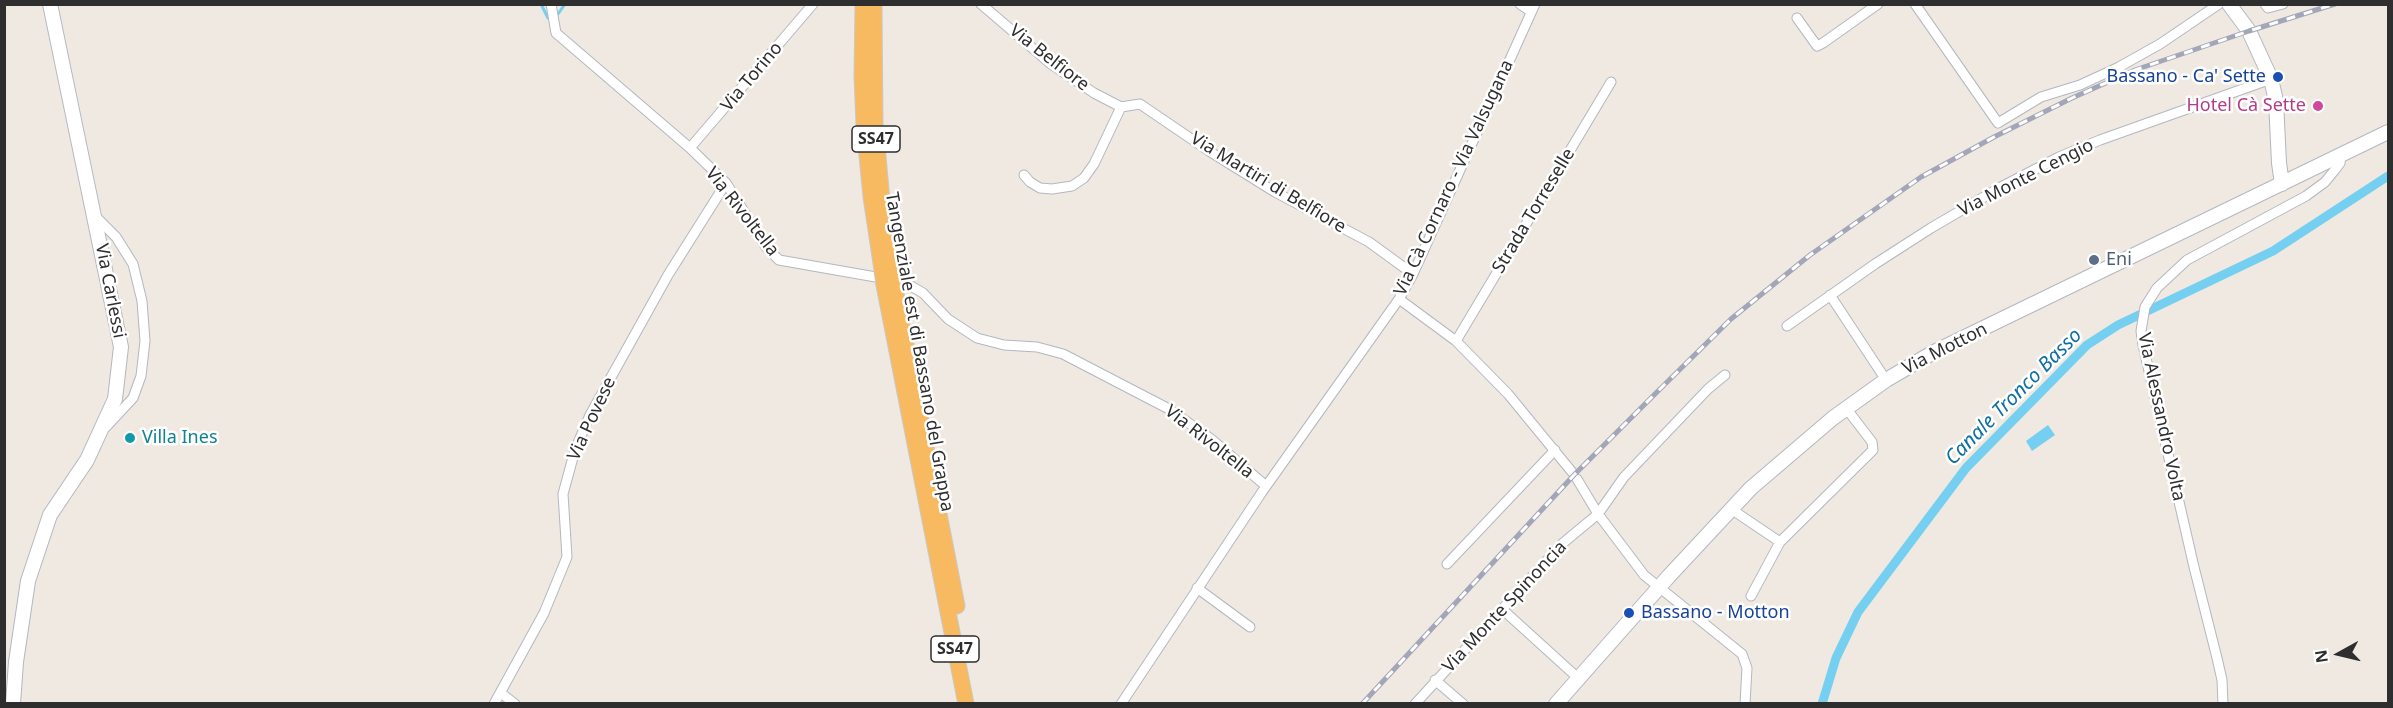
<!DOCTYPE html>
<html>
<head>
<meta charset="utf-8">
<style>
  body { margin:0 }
  #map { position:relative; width:2393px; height:708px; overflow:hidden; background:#efe9e1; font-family:"Noto Sans",sans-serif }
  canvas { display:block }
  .frame { position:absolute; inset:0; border:6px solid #2e2e2e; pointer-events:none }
  .north { position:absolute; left:2309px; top:624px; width:60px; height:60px; -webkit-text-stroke:4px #fff; paint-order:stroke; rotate:262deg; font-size:16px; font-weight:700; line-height:24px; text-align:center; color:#2e2e2e }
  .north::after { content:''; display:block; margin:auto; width:21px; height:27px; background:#2e2e2e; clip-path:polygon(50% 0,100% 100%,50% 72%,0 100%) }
</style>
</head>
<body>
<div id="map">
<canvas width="2393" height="708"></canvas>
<div class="frame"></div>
<div class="north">N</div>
</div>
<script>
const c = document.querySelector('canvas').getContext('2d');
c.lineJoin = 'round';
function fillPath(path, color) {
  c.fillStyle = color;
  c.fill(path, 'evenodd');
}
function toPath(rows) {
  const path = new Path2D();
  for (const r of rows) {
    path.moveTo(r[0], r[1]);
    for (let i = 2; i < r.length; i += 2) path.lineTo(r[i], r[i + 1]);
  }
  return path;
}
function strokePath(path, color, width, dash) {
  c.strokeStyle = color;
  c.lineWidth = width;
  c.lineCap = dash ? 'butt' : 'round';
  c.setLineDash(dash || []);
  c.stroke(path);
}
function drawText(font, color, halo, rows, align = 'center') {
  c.font = font + ' "Noto Sans",sans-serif';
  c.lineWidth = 5;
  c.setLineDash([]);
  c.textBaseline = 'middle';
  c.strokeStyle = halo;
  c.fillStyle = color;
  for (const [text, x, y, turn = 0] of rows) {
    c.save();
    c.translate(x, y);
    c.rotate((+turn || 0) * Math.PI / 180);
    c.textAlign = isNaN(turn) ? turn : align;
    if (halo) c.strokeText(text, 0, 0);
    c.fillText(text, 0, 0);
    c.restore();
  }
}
fillPath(toPath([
  [2048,425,2055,435,2032,451,2026,441]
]), '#75cff0');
strokePath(toPath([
  [541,4,548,18],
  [558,14,565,4]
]), '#75cff0', 3);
strokePath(toPath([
  [1822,704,1836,658,1858,612,1966,468,2087,345,2118,325,2273,251,2388,176]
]), '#75cff0', 9);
const minor = toPath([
  [551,4,556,33,690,148,726,183,766,247,779,260,904,282,923,293,948,319,977,338,1004,345,1037,347,1063,354,1169,409,1211,439,1266,486],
  [981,4,1051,64,1094,93,1121,107],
  [1520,4,1530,11],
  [1915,4,1998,123,2041,97,2080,85,2119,67,2160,44,2219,4],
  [2265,4,2268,8,2283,4],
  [1797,18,1817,46,1823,43,1878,4],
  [1121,107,1140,104,1209,151,1275,192,1369,242,1413,274],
  [690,148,813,4],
  [1024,175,1030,182,1040,188,1052,189,1072,186,1084,178,1094,164,1121,107],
  [95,216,116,237,133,264,142,301,145,341,141,376,133,398,106,427],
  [1830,295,1886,380],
  [1399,299,1456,341,1508,394,1572,472],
  [1787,326,1875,264,1931,228,2001,187,2059,157,2100,140,2271,79],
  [1456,341,1611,82],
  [1577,479,1598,514,1644,575,1742,654,1747,668,1745,704],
  [1731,509,1780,542],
  [1447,564,1555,450],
  [1197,588,1250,627],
  [1751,596,1780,542,1873,450,1872,442,1846,408],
  [1502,609,1578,678],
  [1435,680,1463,704],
  [501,693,515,704],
  [494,704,544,613,567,557,563,494,575,450,590,415,668,275,726,183],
  [1121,704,1262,492,1399,299,1413,274,1535,4],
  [1415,704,1563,543,1598,514,1624,477,1708,389,1725,375],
  [2223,704,2222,680,2217,658,2194,567,2143,345,2141,331,2145,307,2157,288,2187,260,2306,196,2325,182,2334,171,2340,163,2341,156]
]);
const secondary = toPath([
  [2229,4,2249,31,2271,79,2276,101,2279,163,2282,184],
  [13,704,16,662,28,581,50,515,87,460,115,399,121,347,50,4],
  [1556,704,1669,576,1751,488,1833,418,1886,380,1934,352,2388,132]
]);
const trunk = toPath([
  [863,4,862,76,864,125,871,197,882,270],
  [874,4,875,123,882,201,893,273],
  [884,285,966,704],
  [896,294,957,606]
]);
strokePath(minor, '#b4b7c1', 11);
strokePath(secondary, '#b4b7c1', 16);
strokePath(trunk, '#c9c9c9', 17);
strokePath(minor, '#fff', 9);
strokePath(secondary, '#fff', 14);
strokePath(trunk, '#f8ba60', 15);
const rail = toPath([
  [1362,704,1574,475,1655,394,1731,319,1810,255,1921,177,1994,137,2072,98,2135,70,2249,31,2335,4]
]);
strokePath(rail, '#a3a6b8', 5);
strokePath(rail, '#fff', 3, [9]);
const trunkBridge = toPath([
  [882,270,884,285],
  [893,273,896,288]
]);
strokePath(trunkBridge, '#c9c9c9', 17, []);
strokePath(trunkBridge, '#f8ba60', 15);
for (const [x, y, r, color] of [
  [2278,77,6,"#1a4fb4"],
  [2318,106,6,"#d1479c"],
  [2094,260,6,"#5c6f8a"],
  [130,438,6,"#0f9aa8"],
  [1629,613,6,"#1a4fb4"]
]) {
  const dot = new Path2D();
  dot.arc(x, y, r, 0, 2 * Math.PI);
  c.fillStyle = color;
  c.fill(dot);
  strokePath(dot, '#fff', 2);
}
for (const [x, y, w] of [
  [876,139,48],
  [955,649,48]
]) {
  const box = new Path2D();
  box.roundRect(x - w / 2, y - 13, w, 26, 4.5);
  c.fillStyle = '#fff';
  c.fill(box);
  strokePath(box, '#2e2e2e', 1.5);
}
drawText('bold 16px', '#2e2e2e', null, [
  ["SS47",876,139],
  ["SS47",955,649]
]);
drawText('18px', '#2e2e2e', '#fff', [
  ["Via Belfiore",1049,58,38],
  ["Via Torino",752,77,-50],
  ["Via Cà Cornaro - Via Valsugana",1454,178,-65],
  ["Via Monte Cengio",2026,178,-27],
  ["Via Martiri di Belfiore",1268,183,31],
  ["Strada Torreselle",1534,211,-59],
  ["Via Rivoltella",742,212,52],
  ["Via Carlessi",110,291,79],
  ["Via Motton",1945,349,-27],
  ["Tangenziale est di Bassano del Grappa",919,352,80],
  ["Via Alessandro Volta",2161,417,78],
  ["Via Povese",592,419,-65],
  ["Via Rivoltella",1209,442,38],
  ["Via Monte Spinoncia",1505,607,-47]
]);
drawText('18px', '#164399', '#fff', [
  ["Bassano - Ca' Sette",2266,77],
  ["Bassano - Motton",1641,613,"left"]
], 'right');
drawText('18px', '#b23c85', '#fff', [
  ["Hotel Cà Sette",2306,106]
], 'right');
drawText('18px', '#4e5e75', '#fff', [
  ["Eni",2106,260]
], 'left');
drawText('18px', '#0d838f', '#fff', [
  ["Villa Ines",142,438]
], 'left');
drawText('italic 20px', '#0d6fa3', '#fff', [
  ["Canale Tronco Basso",2014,397,-45]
]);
</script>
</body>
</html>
